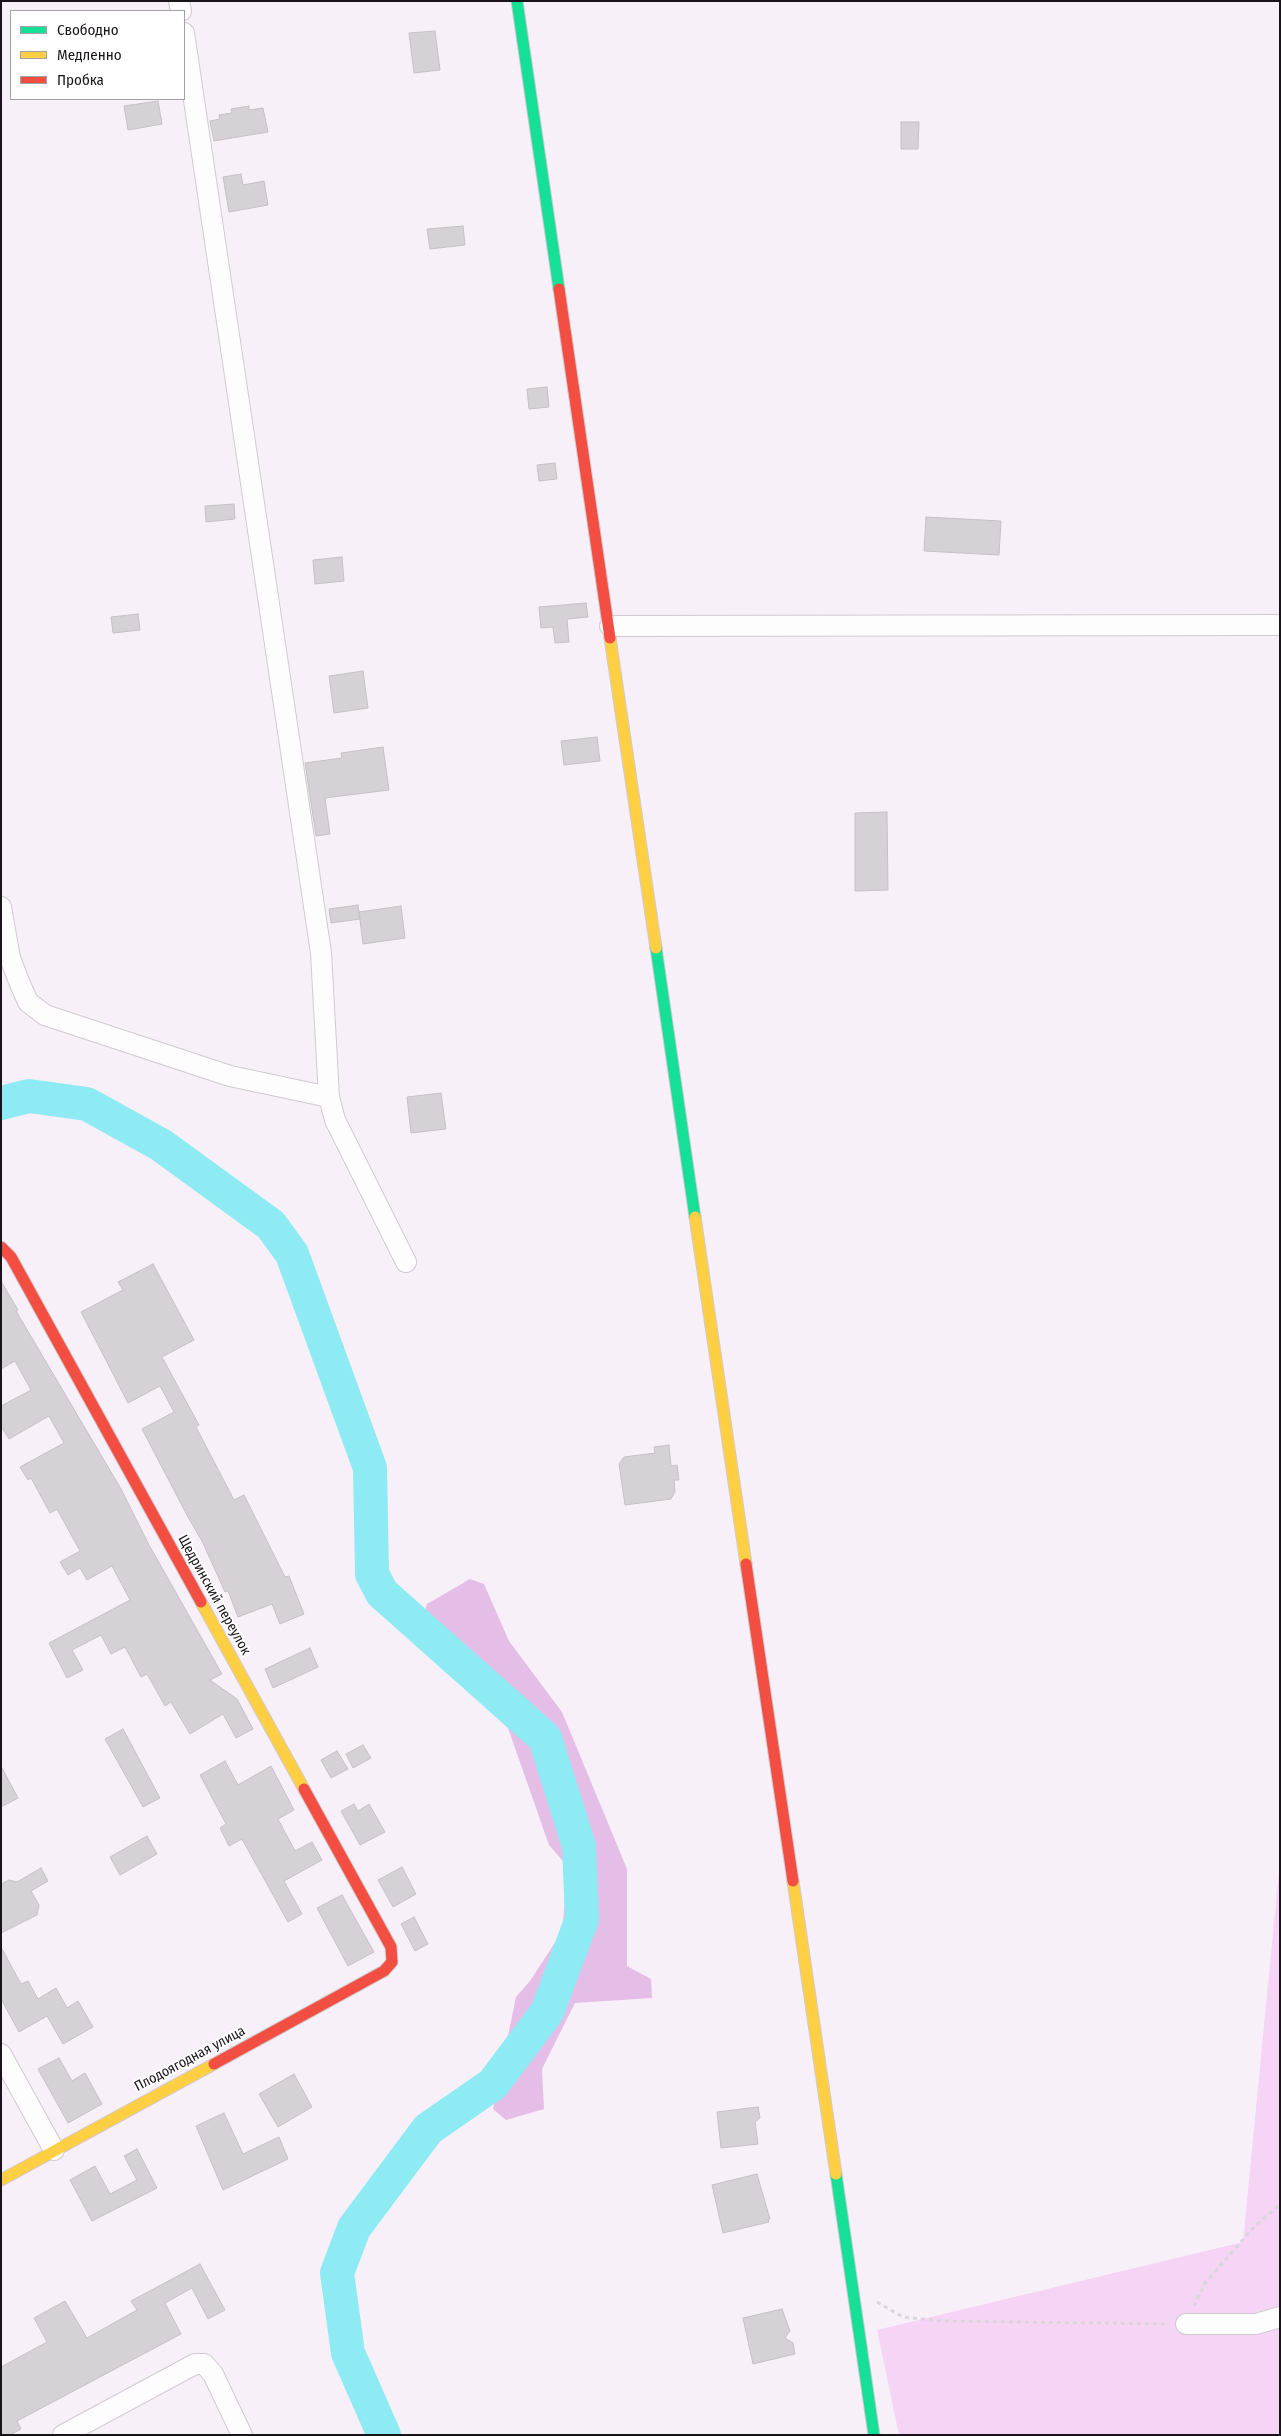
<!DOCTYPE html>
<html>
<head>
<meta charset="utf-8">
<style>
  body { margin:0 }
  #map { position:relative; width:1281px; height:2436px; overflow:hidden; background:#f8f0f8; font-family:"Fira Sans Condensed",sans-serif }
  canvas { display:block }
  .frame { position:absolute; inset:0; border:2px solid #191419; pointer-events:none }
  .legend { position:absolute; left:10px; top:10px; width:175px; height:90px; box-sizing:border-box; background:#fff; border:1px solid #a3a1a3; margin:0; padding:6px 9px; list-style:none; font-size:15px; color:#191419 }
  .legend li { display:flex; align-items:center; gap:10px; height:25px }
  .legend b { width:25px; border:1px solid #a3a1a3 }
</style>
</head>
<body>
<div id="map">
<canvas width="1281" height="2436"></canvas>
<div class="frame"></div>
<ul class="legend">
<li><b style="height:6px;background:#16e098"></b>Свободно</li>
<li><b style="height:6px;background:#ffcf43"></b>Медленно</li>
<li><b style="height:6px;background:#f24e42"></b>Пробка</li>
</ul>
</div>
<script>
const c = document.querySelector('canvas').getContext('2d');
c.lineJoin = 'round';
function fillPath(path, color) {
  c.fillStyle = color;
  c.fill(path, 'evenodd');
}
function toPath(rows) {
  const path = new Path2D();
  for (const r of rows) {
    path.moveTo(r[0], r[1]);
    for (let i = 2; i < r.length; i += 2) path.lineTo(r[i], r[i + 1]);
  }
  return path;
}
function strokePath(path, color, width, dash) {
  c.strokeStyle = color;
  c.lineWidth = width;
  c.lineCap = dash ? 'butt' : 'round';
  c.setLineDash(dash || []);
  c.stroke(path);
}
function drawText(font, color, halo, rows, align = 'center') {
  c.font = font + ' "Fira Sans Condensed",sans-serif';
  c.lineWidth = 4;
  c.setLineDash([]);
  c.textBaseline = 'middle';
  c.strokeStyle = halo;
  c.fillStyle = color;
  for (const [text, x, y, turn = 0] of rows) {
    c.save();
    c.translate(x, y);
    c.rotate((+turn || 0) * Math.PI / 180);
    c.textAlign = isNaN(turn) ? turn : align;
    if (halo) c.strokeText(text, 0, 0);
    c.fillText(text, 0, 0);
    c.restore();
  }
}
fillPath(toPath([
  [1280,1861,1280,2435,899,2435,877,2330,1243,2242]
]), '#f5d4f6');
fillPath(toPath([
  [470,1579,484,1584,509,1641,562,1712,627,1869,627,1966,651,1979,652,1998,575,2003,542,2069,544,2109,506,2120,493,2109,516,1997,530,1981,562,1932,568,1867,549,1845,508,1728,416,1641,427,1604]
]), '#e5bee7');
strokePath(toPath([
  [1,1103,29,1096,87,1104,161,1145,271,1225,292,1254,370,1468,372,1574,382,1593,545,1738,579,1846,582,1919,547,2012,493,2084,428,2129,354,2228,337,2273,348,2353,384,2435]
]), '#8eeaf3', 34);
const building = toPath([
  [435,31,440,70,414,73,409,33,435,31],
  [158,101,162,124,128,130,124,106,158,101],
  [249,106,249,110,263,108,268,132,214,141,210,121,220,119,219,115,232,113,231,109,249,106],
  [901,122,919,122,918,149,901,149,901,122],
  [241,174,243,185,264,181,268,205,229,212,223,177,241,174],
  [463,226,465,245,430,249,427,229,463,226],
  [547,387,549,407,529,409,527,389,547,387],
  [555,463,557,479,539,481,537,465,555,463],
  [234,504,235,519,206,522,205,506,234,504],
  [926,517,1001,521,999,555,924,551,926,517],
  [342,557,344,581,315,584,313,560,342,557],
  [586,603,588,617,567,619,569,642,555,643,553,627,541,628,539,607,586,603],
  [138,614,140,630,113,633,111,617,138,614],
  [363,671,368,708,334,713,329,676,363,671],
  [597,737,600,761,564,765,561,741,597,737],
  [383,747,389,790,325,798,330,834,316,836,305,763,342,758,341,753,383,747],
  [887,812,888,890,855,891,855,813,887,812],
  [358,905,360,919,331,923,329,909,358,905],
  [401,906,405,938,363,944,359,912,401,906],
  [441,1093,446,1129,411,1133,407,1097,441,1093],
  [153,1264,194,1340,162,1357,199,1425,196,1427,234,1500,244,1495,285,1577,289,1576,304,1614,280,1624,272,1604,238,1617,228,1591,225,1592,202,1541,188,1517,142,1429,174,1412,160,1386,128,1403,81,1312,123,1290,118,1282,153,1264],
  [1,1281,18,1310,16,1311,121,1489,149,1545,222,1674,210,1680,237,1699,253,1729,236,1738,223,1714,190,1734,171,1702,165,1706,147,1674,141,1677,125,1647,111,1654,101,1635,72,1650,83,1670,67,1678,49,1643,130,1600,112,1566,87,1580,80,1568,68,1575,60,1562,80,1551,57,1509,50,1513,31,1478,28,1480,20,1467,64,1443,49,1416,9,1439,1,1426,1,1406,31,1390,15,1361,1,1369,1,1281],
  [669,1445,671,1466,677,1465,679,1480,674,1480,675,1492,671,1499,625,1505,619,1464,624,1457,655,1453,654,1447,669,1445],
  [310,1648,318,1667,273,1688,265,1669,310,1648],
  [123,1729,160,1798,143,1807,105,1739,123,1729],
  [363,1745,371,1758,353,1768,346,1754,363,1745],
  [337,1751,348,1769,331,1778,321,1760,337,1751],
  [225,1761,238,1785,271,1766,294,1810,278,1819,295,1851,312,1842,322,1860,284,1881,302,1914,288,1922,242,1839,229,1846,220,1828,226,1824,200,1775,225,1761],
  [1,1766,18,1798,1,1807,1,1766],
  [354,1804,358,1811,369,1804,385,1832,360,1845,341,1811,354,1804],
  [147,1836,157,1854,120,1875,110,1857,147,1836],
  [402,1867,416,1894,393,1907,378,1880,402,1867],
  [41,1868,48,1881,31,1891,39,1905,37,1915,1,1933,1,1884,9,1880,17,1882,41,1868],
  [342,1895,374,1952,348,1966,317,1908,342,1895],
  [414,1917,428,1944,415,1951,401,1924,414,1917],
  [1,1947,21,1984,28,1981,38,1999,56,1988,67,2008,78,2001,93,2027,63,2044,47,2016,19,2032,1,1999,1,1947],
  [59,2058,72,2081,85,2073,102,2104,68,2123,38,2069,59,2058],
  [294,2074,312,2107,278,2127,259,2094,294,2074],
  [758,2107,760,2118,755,2122,758,2144,721,2148,717,2112,758,2107],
  [224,2113,243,2154,279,2137,288,2159,223,2190,196,2126,224,2113],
  [137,2149,157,2188,92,2221,70,2180,95,2166,110,2194,137,2180,124,2156,137,2149],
  [757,2174,770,2219,768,2219,769,2222,723,2233,712,2185,757,2174],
  [200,2264,225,2310,208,2319,192,2288,165,2303,181,2334,17,2421,21,2429,10,2435,1,2435,1,2367,47,2342,34,2318,65,2301,87,2338,137,2310,131,2301,200,2264],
  [782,2309,790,2331,785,2338,793,2343,795,2354,753,2364,743,2318,782,2309]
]);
fillPath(building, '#d6d0d7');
strokePath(building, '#c6c0c6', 1);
const street = toPath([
  [179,1,181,11],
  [184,33,321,953,329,1097,335,1120,406,1262],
  [610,626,1280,625],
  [1,907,10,958,20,984,28,1002,45,1015,230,1076,329,1097],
  [1,2054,54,2150],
  [1186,2324,1256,2324,1280,2317],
  [63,2435,195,2364,204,2364,213,2374,242,2435]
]);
const fast = toPath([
  [517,1,559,289],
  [656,948,695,1217],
  [836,2174,874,2435]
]);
const slow = toPath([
  [610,638,656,948],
  [695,1217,746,1564],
  [201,1602,304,1789],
  [793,1881,836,2174],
  [1,2180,214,2064]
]);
const jam = toPath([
  [559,289,610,638],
  [1,1247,11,1257,201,1602],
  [746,1564,793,1881],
  [214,2064,384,1971,392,1962,391,1947,304,1789]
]);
strokePath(street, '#d0cad0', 22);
strokePath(fast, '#d0cad0', 13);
strokePath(slow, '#d0cad0', 13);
strokePath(jam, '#d0cad0', 13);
strokePath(toPath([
  [877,2302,903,2317,941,2321,1169,2324],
  [1194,2306,1205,2283,1252,2229,1280,2204]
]), '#d9d6d9', 3, [4, 4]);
strokePath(street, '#fefdfe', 20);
strokePath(fast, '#16e098', 11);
strokePath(slow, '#ffcf43', 11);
strokePath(jam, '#f24e42', 11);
drawText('14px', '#191419', '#fff', [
  ["Щедринский переулок",214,1595,61],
  ["Плодоягодная улица",190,2059,-28]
]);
</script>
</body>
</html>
